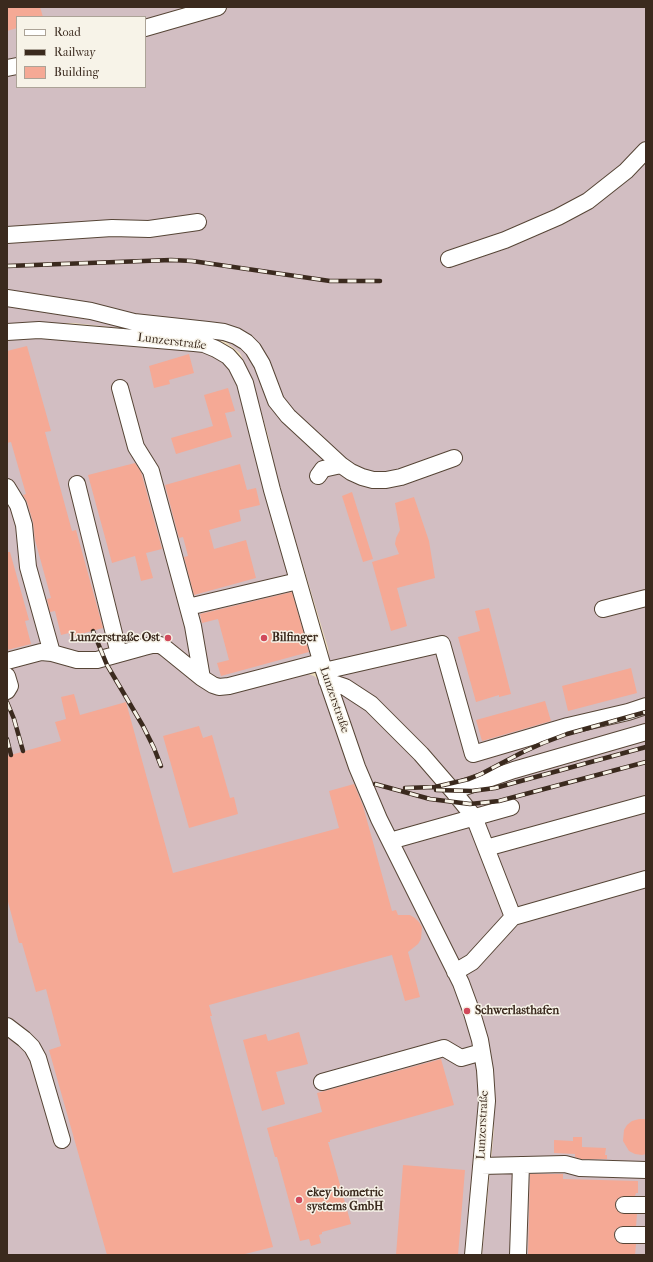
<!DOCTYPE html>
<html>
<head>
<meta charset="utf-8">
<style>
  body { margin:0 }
  #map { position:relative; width:653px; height:1262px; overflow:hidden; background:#eedfbe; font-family:"IM FELL French Canon",serif }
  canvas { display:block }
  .frame { position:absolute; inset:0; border:8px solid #3b2a1e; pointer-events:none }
  .legend { position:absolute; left:16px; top:16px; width:130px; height:72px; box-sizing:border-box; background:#f7f3e8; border:1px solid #aca397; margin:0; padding:5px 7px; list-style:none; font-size:12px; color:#3b2a1e }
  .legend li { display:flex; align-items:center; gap:8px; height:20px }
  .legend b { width:20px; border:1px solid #aca397 }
</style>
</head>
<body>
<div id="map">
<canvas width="653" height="1262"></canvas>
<div class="frame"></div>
<ul class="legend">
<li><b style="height:5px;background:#fff"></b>Road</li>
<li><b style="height:5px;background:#3b2a1e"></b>Railway</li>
<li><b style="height:11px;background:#f5a995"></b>Building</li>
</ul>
</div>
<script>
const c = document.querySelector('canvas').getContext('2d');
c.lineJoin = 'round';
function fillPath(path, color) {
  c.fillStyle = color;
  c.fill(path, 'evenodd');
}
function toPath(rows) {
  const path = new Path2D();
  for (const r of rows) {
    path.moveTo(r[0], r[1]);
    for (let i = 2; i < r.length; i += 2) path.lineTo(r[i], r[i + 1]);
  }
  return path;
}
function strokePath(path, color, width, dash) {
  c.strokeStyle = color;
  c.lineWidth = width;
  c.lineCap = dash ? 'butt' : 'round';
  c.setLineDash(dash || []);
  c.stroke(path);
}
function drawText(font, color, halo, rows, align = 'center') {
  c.font = font + ' "IM FELL French Canon",serif';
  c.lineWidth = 3;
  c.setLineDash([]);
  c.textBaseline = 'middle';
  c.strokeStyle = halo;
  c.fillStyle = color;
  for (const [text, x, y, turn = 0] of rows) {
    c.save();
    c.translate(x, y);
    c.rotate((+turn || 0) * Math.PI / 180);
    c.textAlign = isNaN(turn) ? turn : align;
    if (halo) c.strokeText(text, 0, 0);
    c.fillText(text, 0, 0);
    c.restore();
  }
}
fillPath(toPath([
  [7,7,646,7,646,1255,482,1255,494,1129,479,1132,468,1255,7,1255,7,667,42,658,78,668,88,668,150,652,159,654,169,660,211,692,218,695,230,694,305,673,314,676,319,680,465,1008,480,1075,479,1131,494,1129,489,1056,374,791,331,675,328,648,292,529,273,462,269,439,251,377,240,353,226,342,205,337,73,323,31,324,7,326],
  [17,17,145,17,145,87,17,87],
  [31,335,206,351,225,363,238,383,312,656,309,660,221,683,174,648,94,654,7,655,7,339]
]), '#d2bec2');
fillPath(toPath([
  [7,7,40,7,43,17,17,17,17,28,7,31],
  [27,346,51,431,45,432,72,531,76,530,103,628,70,637,69,633,61,635,55,611,50,612,47,599,51,598,35,540,33,522,27,502,23,495,26,494,11,442,7,443,7,351],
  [189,354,194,373,169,380,170,384,154,388,149,366],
  [228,388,235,411,225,413,232,437,176,454,171,438,213,426,204,395],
  [135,463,141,472,146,490,162,549,146,553,153,578,141,581,135,556,112,563,88,475],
  [240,464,247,490,256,488,260,505,239,510,241,521,209,530,214,549,246,540,256,578,194,595,184,557,188,556,183,537,179,538,165,485],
  [352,492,373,559,363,562,342,496],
  [414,497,429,541,435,578,397,588,407,626,391,631,372,562,399,554,395,544,396,538,400,530,395,503],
  [7,552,10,552,29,620,25,621,31,644,7,650],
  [292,592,309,652,221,676,217,663,229,660,218,619,202,623,200,614],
  [489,608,511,694,499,697,499,695,476,702,458,637,480,631,475,611],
  [631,668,637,693,568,711,562,686],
  [74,694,80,715,126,702,173,873,339,828,329,791,354,784,363,806,392,911,396,910,398,915,410,915,415,918,419,922,422,927,421,939,418,944,408,952,420,997,405,1001,392,955,209,1005,212,1016,210,1016,273,1247,241,1255,107,1255,49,1050,61,1046,46,989,36,992,22,943,19,943,7,898,7,756,61,741,55,722,66,719,61,697],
  [545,701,551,721,482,741,476,720],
  [199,726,203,738,212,735,230,798,234,797,238,814,189,828,163,736],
  [299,1032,308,1064,276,1072,285,1104,262,1111,243,1040,266,1034,268,1041],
  [441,1059,454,1105,330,1140,330,1142,328,1142,351,1224,322,1232,322,1234,319,1235,321,1243,311,1246,309,1239,300,1241,277,1157,275,1157,267,1128,322,1112,317,1093],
  [639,1119,646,1119,646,1154,642,1155,635,1154,629,1151,623,1141,624,1130,627,1125,632,1121],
  [573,1137,582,1137,582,1147,606,1148,605,1155,607,1155,607,1159,581,1159,575,1157,575,1154,554,1153,554,1140,573,1141],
  [403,1165,465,1170,458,1255,396,1255],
  [530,1174,563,1174,563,1179,638,1181,638,1193,636,1193,635,1196,620,1197,616,1200,615,1205,616,1209,620,1213,637,1214,636,1226,619,1227,615,1230,614,1235,615,1239,619,1243,636,1244,635,1255,528,1255]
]), '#f5a995');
const minor = toPath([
  [145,28,218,7],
  [7,68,17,66],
  [7,235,112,228,149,229,198,222],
  [449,259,505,240,558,217,588,201,626,171,646,150],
  [7,298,91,311,134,322,208,330,224,332,236,336,246,342,253,349,262,364,276,401,288,416,341,465,351,472,362,477,373,480,386,480,401,477,454,458],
  [7,332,39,330,194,343,204,344,216,349,228,356,236,365,245,383,272,490,324,671,357,767,379,819,461,983,472,1013,480,1040,485,1070,487,1101,473,1255],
  [120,388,136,447,151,471,193,626,202,678],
  [318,476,323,469,341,465],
  [77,484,119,654],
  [7,487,18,505,24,525,28,567,52,653],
  [188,607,298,581],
  [603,609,646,598],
  [7,661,41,652,52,653,77,660,97,660,144,647,152,645,160,645,165,648,202,678,213,685,219,687,229,686,321,662],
  [324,671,442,644,473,754,568,726,628,712,646,706],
  [7,676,10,686,7,691],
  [327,681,345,687,371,704,421,754,453,791,474,817,513,917],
  [453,791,514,770,646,732],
  [390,841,511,807],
  [486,848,646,804],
  [455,972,472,962,513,917,646,879],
  [7,1026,24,1039,32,1047,38,1058,62,1140],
  [322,1082,444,1048,461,1058,482,1052],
  [481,1166,565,1164,580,1168,646,1170],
  [624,1205,646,1205],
  [623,1235,646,1235],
  [518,1255,521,1165]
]);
strokePath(minor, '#564536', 18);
strokePath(minor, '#fff', 16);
const rail = toPath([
  [7,266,171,260,192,261,330,281,380,281],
  [93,631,107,665,143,726,154,748,161,766],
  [7,702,14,719,23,751],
  [7,739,11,755],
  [375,784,430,799,470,804,499,801,646,762],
  [405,788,435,787,469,779,481,774,521,753,543,743,567,734,646,712],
  [436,790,472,791,495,788,646,747]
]);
strokePath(rail, '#3b2a1e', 4.5);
strokePath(rail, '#f7f3e8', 3, [9]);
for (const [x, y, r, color] of [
  [168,638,4,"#d1495b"],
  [264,638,4,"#d1495b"],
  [467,1011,4,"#d1495b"],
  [299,1200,4,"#d1495b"]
]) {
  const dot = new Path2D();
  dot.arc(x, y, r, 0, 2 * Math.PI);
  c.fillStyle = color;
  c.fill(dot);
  strokePath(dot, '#f7f3e8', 1.5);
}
drawText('12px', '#3b2a1e', '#f7f3e8', [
  ["Lunzerstraße",172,342,7],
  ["Lunzerstraße",334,700,71],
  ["Lunzerstraße",483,1125,-87]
]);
drawText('bold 12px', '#3b2a1e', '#f7f3e8', [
  ["Lunzerstraße Ost",160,638,"right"],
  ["Bilfinger",272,638],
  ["Schwerlasthafen",475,1011],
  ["ekey biometric",307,1193],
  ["systems GmbH",307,1207]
], 'left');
</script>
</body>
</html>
